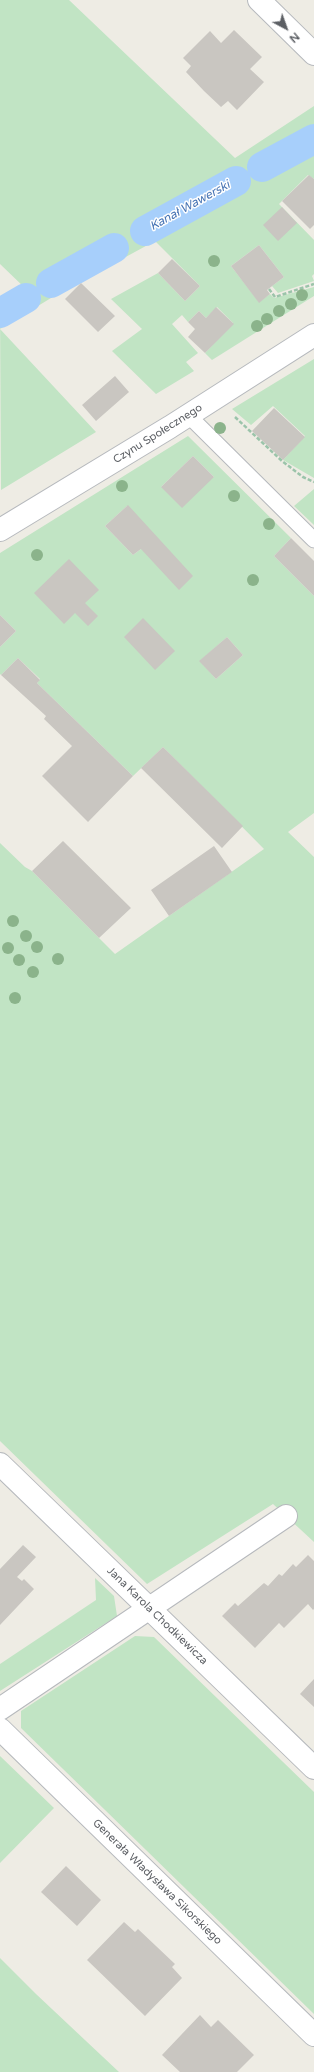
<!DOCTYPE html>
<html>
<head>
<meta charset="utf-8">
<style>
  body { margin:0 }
  #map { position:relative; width:314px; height:2072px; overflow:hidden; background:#eeece4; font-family:"Varela Round",sans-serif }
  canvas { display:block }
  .north { position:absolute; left:266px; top:8px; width:40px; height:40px; -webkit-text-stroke:3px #fff; paint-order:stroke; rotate:139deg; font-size:11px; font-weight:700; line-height:16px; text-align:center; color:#5c5f64 }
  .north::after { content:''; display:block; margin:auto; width:14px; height:18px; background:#5c5f64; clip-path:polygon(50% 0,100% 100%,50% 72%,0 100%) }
</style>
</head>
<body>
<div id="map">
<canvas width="314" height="2072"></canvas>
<div class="north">N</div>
</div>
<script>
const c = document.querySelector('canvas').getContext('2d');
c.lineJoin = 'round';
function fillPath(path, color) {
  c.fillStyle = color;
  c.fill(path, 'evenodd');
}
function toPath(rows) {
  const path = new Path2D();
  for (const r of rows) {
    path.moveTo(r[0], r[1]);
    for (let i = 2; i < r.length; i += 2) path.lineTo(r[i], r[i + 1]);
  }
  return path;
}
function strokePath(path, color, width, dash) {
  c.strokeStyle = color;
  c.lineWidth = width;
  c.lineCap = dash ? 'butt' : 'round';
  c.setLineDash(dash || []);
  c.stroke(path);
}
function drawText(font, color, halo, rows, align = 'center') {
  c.font = font + ' "Varela Round",sans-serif';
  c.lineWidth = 3;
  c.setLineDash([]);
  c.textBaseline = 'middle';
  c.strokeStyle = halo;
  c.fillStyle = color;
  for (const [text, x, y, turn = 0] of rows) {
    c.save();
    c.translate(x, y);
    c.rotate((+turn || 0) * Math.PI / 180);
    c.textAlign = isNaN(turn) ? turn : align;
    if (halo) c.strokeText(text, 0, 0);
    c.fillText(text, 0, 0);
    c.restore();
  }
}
fillPath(toPath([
  [0,0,69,0,235,158,314,106,314,179,308,175,279,204,314,240,314,274,312,276,314,281,278,293,272,286,284,277,259,245,231,266,259,302,270,294,274,298,314,287,314,296,212,360,205,353,233,323,217,307,206,318,199,311,188,322,182,315,172,324,198,353,186,362,194,371,156,394,112,351,142,329,111,299,158,273,185,301,200,286,155,241,56,295,0,329,96,432,1,490,0,305,26,289,0,264],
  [314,359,314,478,283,460,305,436,273,406,251,425,232,409],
  [188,436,291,538,274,556,314,596,314,813,288,832,314,857,314,1542,273,1504,147,1584,0,1441,0,843,25,867,32,871,115,954,264,849,163,747,133,776,37,683,40,679,18,658,1,675,0,674,0,647,16,631,0,615,0,553],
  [193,456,214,477,161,487],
  [127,506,141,549,133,555,105,526],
  [227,637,243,655,216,679,200,661],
  [314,489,314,525,294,506],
  [95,1578,114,1596,117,1616,0,1691,0,1664,96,1600],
  [135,1636,154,1637,314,1792,314,2014,21,1728,21,1711],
  [0,1756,54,1808,0,1863],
  [0,1958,36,1994,119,2072,0,2072]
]), '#c1e4c4');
strokePath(toPath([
  [262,167,314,139],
  [145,231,236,181],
  [51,283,114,248],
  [0,313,26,298]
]), '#a7cffb', 30);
fillPath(toPath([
  [234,30,262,57,250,69,264,82,237,110,228,101,221,107,204,91,186,72,191,66,183,58,210,31,221,43],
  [309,175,314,179,314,225,310,229,282,201],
  [282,207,297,223,278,241,263,225],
  [259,245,284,277,267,290,270,294,259,303,231,266],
  [172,259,200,286,185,301,158,273],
  [81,283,115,316,98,332,65,299],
  [216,307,234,324,205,353,188,337,195,329,188,322,199,311,206,318],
  [115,376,129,392,96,421,82,405],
  [274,408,305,437,283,460,252,431],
  [193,456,214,477,182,508,161,487],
  [128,505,193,576,179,590,141,549,133,555,105,526],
  [291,538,314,561,314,596,274,556],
  [69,559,99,590,85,603,98,616,88,626,75,613,64,624,34,593],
  [0,615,16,631,0,647],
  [143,618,175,651,155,670,124,637],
  [227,637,243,655,216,679,199,661],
  [18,658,40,680,37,683,133,776,88,822,42,776,72,746,44,719,46,716,1,675],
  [163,747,243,826,222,848,141,768],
  [63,841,131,908,99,938,32,871],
  [214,846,232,872,169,916,151,890],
  [23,1545,36,1557,17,1577,22,1581,24,1579,34,1589,0,1625,0,1569],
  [308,1555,314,1561,314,1609,313,1610,308,1604,284,1628,279,1623,255,1648,222,1616,235,1603,238,1606,264,1583,268,1586,279,1574,282,1576,293,1564,296,1567],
  [314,1679,314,1707,300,1694],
  [66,1866,101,1900,77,1926,41,1892],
  [124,1922,135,1932,138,1929,156,1946,175,1964,172,1967,182,1978,145,2016,87,1960],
  [200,2015,211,2027,218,2020,254,2055,237,2072,180,2072,162,2055]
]), '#c9c6c1');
const lane = toPath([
  [188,415,314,540]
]);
const street = toPath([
  [259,0,314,54],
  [0,530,170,427,314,335],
  [0,1464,314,1768],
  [0,1709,286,1516],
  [0,1729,314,2035]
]);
strokePath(lane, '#b6b9bd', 17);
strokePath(street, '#b6b9bd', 24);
strokePath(toPath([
  [269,289,275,297,314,284],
  [235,417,282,461,303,477,314,482]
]), '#9bc4aa', 2.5, [4, 2]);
strokePath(lane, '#fff', 15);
strokePath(street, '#fff', 22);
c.fillStyle = '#8bb38b';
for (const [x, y] of [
  [214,261],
  [302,295],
  [291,304],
  [279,311],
  [267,319],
  [257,326],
  [220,428],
  [122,486],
  [234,496],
  [269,524],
  [37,555],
  [253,580],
  [13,921],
  [26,936],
  [37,947],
  [8,948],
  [58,959],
  [19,960],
  [33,972],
  [15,998]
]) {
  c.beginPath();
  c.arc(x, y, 6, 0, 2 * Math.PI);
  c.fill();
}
drawText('11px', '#5c5f64', '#fff', [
  ["Czynu Społecznego",158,434,-32],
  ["Jana Karola Chodkiewicza",157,1616,44],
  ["Generała Władysława Sikorskiego",157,1882,44]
]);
drawText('italic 12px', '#4774b4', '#fff', [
  ["Kanał Wawerski",190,206,-29]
]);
</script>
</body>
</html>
